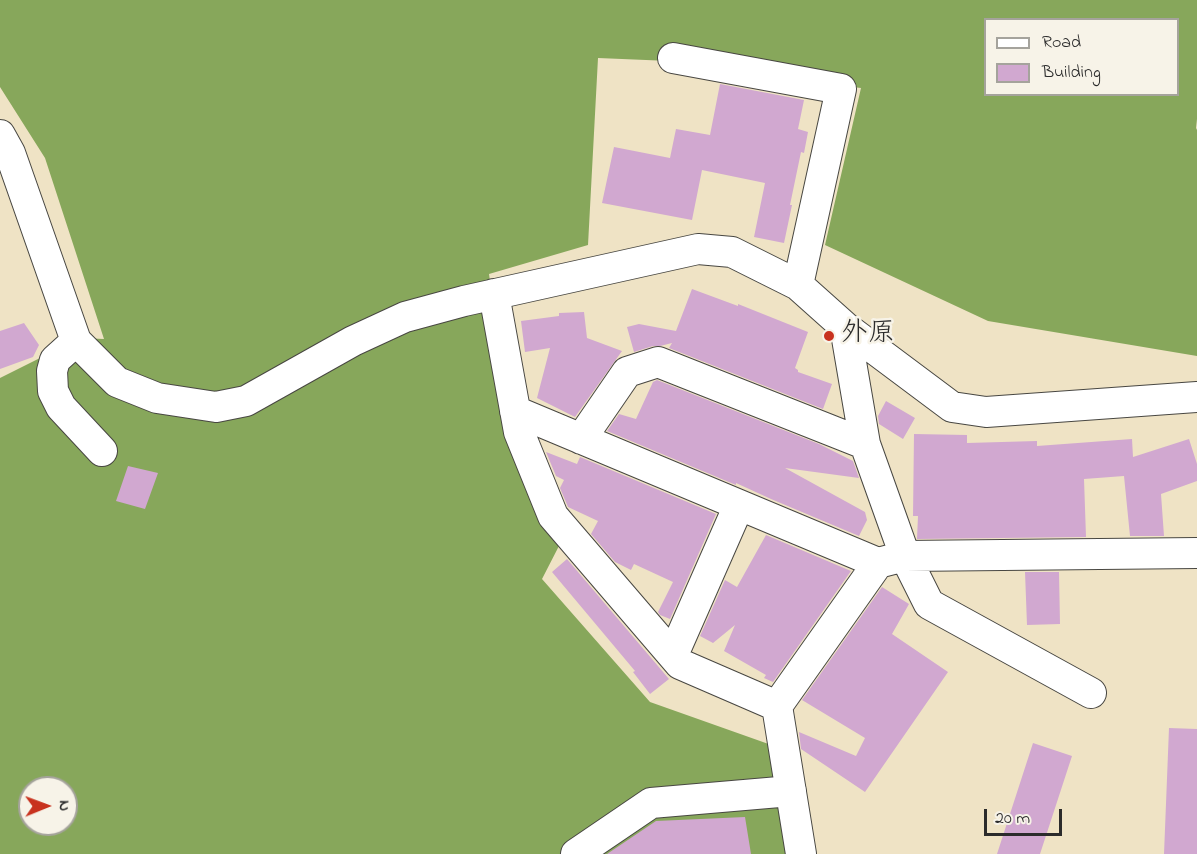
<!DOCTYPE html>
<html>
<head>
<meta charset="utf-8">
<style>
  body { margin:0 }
  #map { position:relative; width:1197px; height:854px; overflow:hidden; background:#efe3c5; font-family:"Indie Flower",sans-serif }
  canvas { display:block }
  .legend { position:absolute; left:984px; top:18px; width:195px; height:78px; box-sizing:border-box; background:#f7f3e8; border:2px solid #a5a39c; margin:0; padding:8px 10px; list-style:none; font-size:18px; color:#2b2b2b }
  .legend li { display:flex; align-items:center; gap:12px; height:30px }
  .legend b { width:30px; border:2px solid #a5a39c }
  .north { position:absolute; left:18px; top:776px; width:60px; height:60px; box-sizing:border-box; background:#f7f3e8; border:2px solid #a5a39c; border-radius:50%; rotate:89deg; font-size:16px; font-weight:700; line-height:24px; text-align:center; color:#2b2b2b }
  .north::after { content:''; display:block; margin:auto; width:21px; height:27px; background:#c8321e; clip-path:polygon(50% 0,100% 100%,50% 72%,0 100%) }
  .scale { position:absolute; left:984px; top:809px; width:78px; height:27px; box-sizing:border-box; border:3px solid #2b2b2b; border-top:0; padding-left:8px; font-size:18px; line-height:21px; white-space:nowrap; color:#2b2b2b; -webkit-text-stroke:4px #f7f3e8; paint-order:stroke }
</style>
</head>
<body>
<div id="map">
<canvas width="1197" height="854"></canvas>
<ul class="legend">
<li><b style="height:8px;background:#fff"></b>Road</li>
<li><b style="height:16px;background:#d1a8d0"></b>Building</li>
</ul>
<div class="north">N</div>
<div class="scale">20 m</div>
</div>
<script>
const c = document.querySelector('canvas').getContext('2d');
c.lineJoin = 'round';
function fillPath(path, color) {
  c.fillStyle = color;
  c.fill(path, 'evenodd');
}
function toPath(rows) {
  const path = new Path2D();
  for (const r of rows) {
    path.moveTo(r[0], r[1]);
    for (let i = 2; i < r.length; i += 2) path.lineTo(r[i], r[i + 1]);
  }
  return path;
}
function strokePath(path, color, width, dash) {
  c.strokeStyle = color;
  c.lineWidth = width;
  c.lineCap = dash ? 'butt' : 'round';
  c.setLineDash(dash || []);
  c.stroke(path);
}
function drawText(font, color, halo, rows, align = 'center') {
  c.font = font + ' "Indie Flower","Klee One",sans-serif';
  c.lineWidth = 5;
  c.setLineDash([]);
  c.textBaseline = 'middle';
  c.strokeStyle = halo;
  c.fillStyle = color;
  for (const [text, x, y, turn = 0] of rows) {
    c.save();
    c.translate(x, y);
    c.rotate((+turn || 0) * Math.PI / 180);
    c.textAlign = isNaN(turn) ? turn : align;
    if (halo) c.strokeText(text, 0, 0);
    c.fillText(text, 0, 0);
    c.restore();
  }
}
fillPath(toPath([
  [0,0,1197,0,1197,119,1196,128,1197,130,1197,356,988,321,825,245,861,88,793,80,694,62,598,58,588,245,489,274,510,429,561,542,542,579,650,702,777,747,796,854,0,854,0,378,80,338,104,339,45,158,0,87],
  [986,20,1178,20,1178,94,986,94],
  [30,788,66,788,66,824,30,824]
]), '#87a75b');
fillPath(toPath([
  [720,84,804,100,798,129,808,132,804,153,801,152,790,205,792,205,784,243,754,237,765,183,702,170,692,220,602,203,614,147,670,158,676,129,710,135],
  [692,289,738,306,738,304,808,332,795,368,798,370,798,372,832,384,823,409,669,348,672,343,660,346,653,346,634,352,627,327,639,324,676,331],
  [584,312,587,338,622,351,575,417,537,398,550,348,525,352,521,321,559,316,559,313],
  [24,323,39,345,33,357,0,369,0,331],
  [657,380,819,444,853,461,859,478,785,468,865,512,867,520,859,536,771,499,736,483,736,485,607,431,619,414,636,419,653,382],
  [886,401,915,418,903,439,879,424,878,416],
  [914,434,967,435,967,443,1037,441,1037,446,1132,439,1133,457,1189,439,1197,464,1197,481,1161,494,1164,536,1130,536,1124,476,1084,479,1086,537,917,539,918,516,913,516],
  [546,452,577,464,580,457,716,514,670,619,660,615,658,612,673,582,634,564,631,570,615,562,591,534,598,521,568,507,560,488,564,480,556,476],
  [128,466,158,473,145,509,116,501],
  [766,535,851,571,773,682,764,678,766,675,724,651,735,625,713,643,700,636,725,580,737,587],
  [567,559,669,679,650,694,633,672,635,671,552,572],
  [1025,572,1059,572,1060,624,1027,625],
  [882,587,909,604,892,634,948,672,865,792,801,749,799,732,856,756,865,738,802,700],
  [1169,728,1197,729,1197,854,1164,854],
  [1033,743,1072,756,1040,854,997,854],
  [745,817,751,854,607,854,656,821]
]), '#d1a8d0');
const minor = toPath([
  [673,58,841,89,798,285],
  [0,135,10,153,76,341,117,382,157,398,216,407,246,401,353,341,405,317,464,301,698,249,732,252,798,285,845,327,952,407,986,412,1197,397],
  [494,294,519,432,553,516,680,664,777,706,801,854],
  [845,327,865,444,905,556,1197,553],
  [76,341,55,360,52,371,53,391,61,407,102,451],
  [515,411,878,563,905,556,929,604,1091,693],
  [581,439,627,372,658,362,865,444],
  [673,655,739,505],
  [777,706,878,563],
  [576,854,651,803,791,791]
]);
strokePath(minor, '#484742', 32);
strokePath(minor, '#fff', 30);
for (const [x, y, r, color] of [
  [829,336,6,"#c8321e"]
]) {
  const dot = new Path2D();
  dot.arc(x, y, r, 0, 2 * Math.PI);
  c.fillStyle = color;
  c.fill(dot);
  strokePath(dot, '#f7f3e8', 2);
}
drawText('27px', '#2b2b2b', '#f7f3e8', [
  ["外原",841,336]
], 'left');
</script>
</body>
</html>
